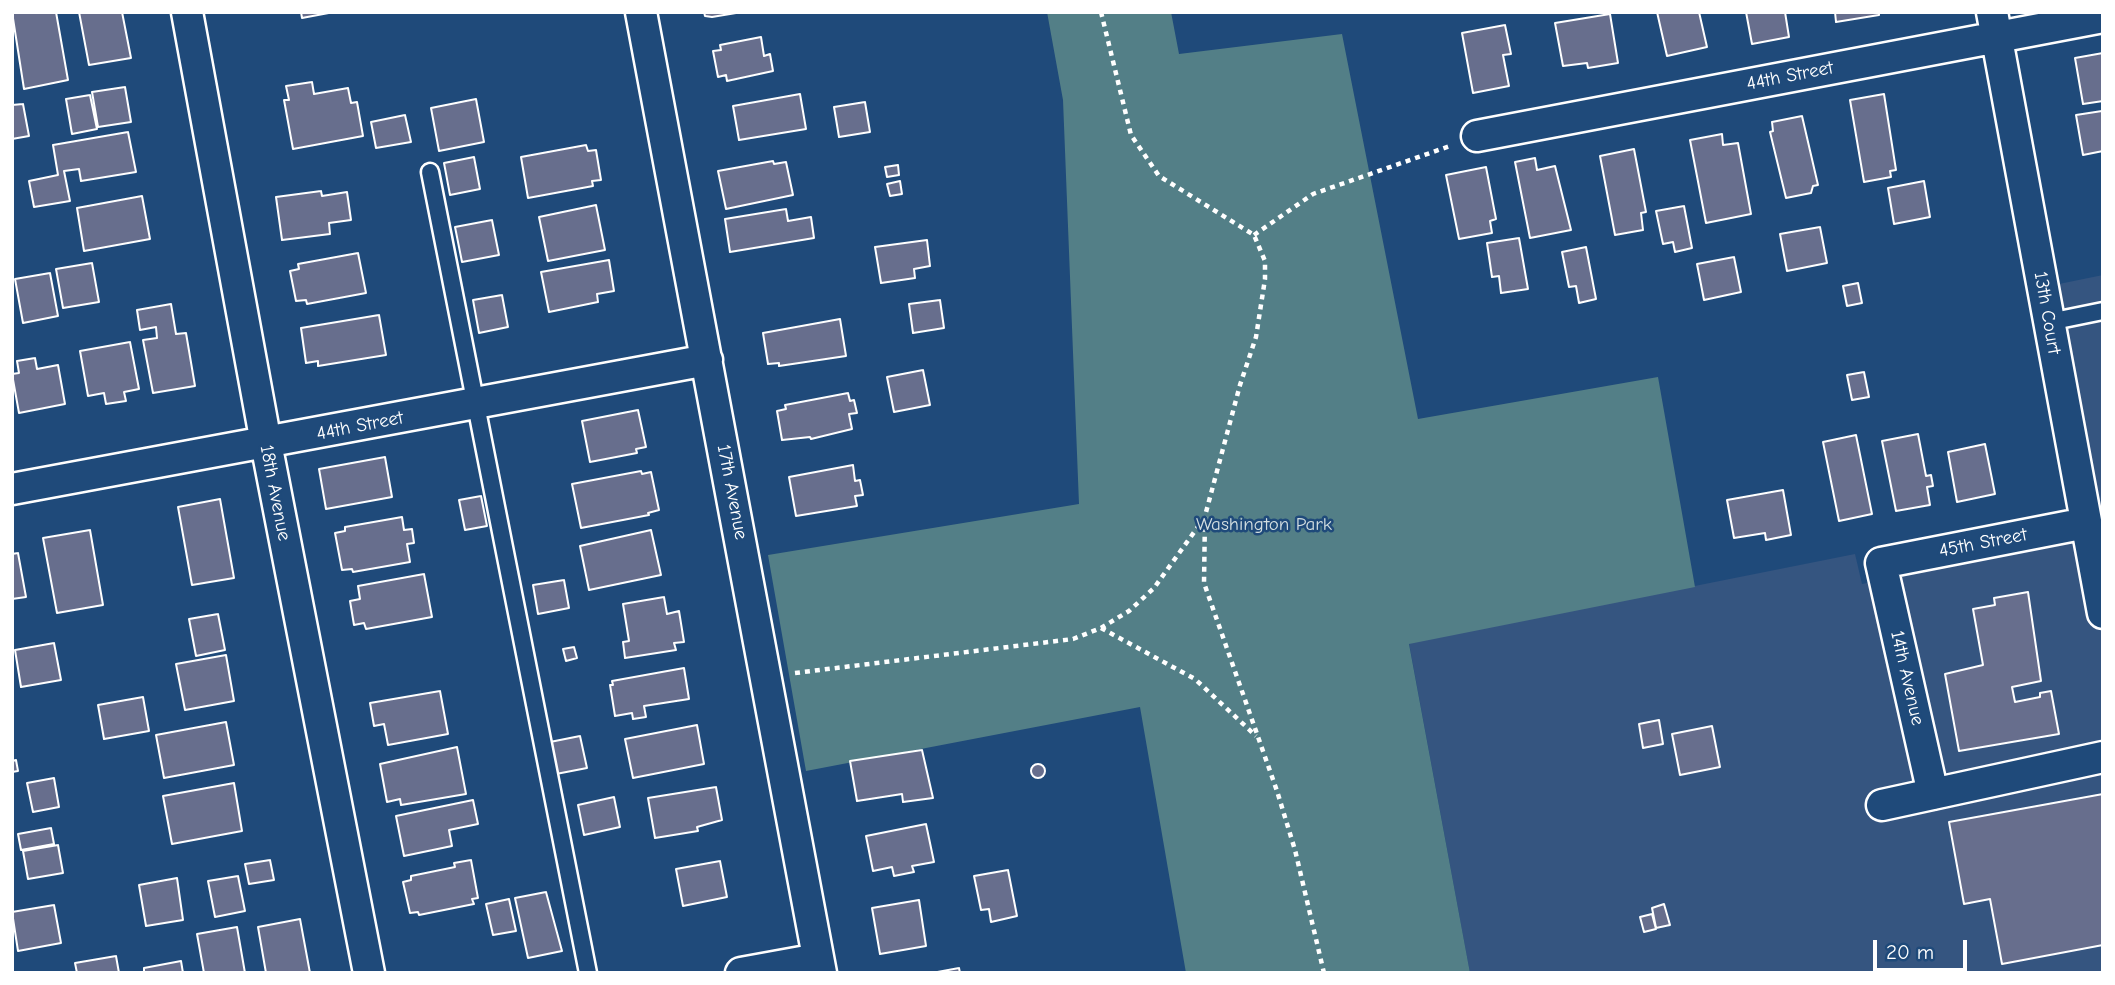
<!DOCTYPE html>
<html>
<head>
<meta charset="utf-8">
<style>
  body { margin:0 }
  #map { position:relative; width:2115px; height:985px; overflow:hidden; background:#1f4a7a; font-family:"Comic Neue",sans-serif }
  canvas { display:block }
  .frame { position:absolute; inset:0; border:14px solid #fff; pointer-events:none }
  .scale { position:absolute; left:1873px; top:940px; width:94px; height:32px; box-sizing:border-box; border:4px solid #fff; border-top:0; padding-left:9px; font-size:21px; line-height:24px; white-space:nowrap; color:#fff; -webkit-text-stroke:5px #1f4a7a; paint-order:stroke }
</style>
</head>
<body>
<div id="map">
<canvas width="2115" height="985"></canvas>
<div class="frame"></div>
<div class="scale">20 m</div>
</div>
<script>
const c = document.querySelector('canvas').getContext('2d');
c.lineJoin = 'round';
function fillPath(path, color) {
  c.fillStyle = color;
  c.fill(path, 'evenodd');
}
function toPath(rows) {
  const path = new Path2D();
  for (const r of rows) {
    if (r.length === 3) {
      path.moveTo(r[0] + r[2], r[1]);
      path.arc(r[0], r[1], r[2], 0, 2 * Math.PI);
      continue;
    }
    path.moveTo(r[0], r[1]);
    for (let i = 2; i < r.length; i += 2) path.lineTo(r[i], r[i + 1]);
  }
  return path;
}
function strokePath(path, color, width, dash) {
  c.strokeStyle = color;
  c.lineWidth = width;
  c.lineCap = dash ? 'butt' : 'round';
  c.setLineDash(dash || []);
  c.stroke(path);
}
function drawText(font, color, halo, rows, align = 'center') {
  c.font = font + ' "Comic Neue",sans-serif';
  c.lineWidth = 5;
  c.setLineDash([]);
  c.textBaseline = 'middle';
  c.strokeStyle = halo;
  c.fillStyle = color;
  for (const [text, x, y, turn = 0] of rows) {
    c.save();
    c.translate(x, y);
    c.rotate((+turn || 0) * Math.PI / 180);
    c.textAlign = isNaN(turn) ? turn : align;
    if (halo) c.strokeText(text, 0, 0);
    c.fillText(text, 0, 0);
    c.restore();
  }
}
fillPath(toPath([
  [2103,275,2103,524,2059,284],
  [2103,537,2103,973,1470,973,1409,643,1855,554,1862,584]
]), '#355580');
fillPath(toPath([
  [1047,12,1171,12,1179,54,1342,34,1418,419,1658,377,1695,587,1409,644,1470,973,1186,973,1140,707,806,771,768,555,1079,504,1063,100]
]), '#537f87');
const building = toPath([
  [12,12,56,12,68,80,24,89,12,12],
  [79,12,122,12,131,58,89,65,79,12],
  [301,12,334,12,302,18,301,12],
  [704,12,742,12,712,17,705,16,704,12],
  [1657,12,1699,12,1707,47,1667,56,1657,12],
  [1746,12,1785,12,1789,37,1752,44,1746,12],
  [1835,12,1879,12,1879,15,1836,22,1835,12],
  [1610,14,1618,63,1588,68,1587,63,1563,66,1555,23,1610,14],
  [1505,25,1511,54,1503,55,1509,86,1473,93,1462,33,1505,25],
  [761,37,764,56,770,54,773,71,727,81,726,75,718,77,713,51,721,50,720,45,761,37],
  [2103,53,2103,101,2083,104,2075,58,2103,53],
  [312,82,314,94,348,88,351,103,357,102,363,136,293,149,284,100,289,100,286,86,312,82],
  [125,87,131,122,98,127,92,92,125,87],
  [800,94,806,129,739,140,733,106,800,94],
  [1884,94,1896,170,1890,171,1891,177,1864,182,1850,100,1884,94],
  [90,95,97,129,72,134,66,99,90,95],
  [476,99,484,142,439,151,431,108,476,99],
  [865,102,870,132,839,137,834,107,865,102],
  [23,104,29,136,12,139,12,105,23,104],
  [2102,111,2103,151,2083,155,2076,115,2102,111],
  [405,115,411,142,376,148,371,122,405,115],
  [1802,116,1818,185,1813,186,1811,193,1786,198,1770,132,1773,131,1772,122,1802,116],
  [128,132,136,172,81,181,79,169,64,171,70,201,34,207,29,181,58,175,53,145,128,132],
  [1722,134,1723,145,1738,143,1751,214,1706,223,1690,140,1722,134],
  [586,145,588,151,596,150,601,180,592,181,593,186,528,198,521,157,586,145],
  [1634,149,1646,212,1641,213,1643,230,1615,235,1600,156,1634,149],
  [474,157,480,189,450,195,444,163,474,157],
  [1535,158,1537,170,1555,166,1571,230,1530,238,1515,162,1535,158],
  [773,161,774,164,786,162,793,195,726,209,718,171,773,161],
  [898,165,899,175,887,177,885,167,898,165],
  [1486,167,1496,219,1490,221,1492,233,1459,239,1446,175,1486,167],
  [900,181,902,194,890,196,887,184,900,181],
  [1924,181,1930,217,1894,224,1888,188,1924,181],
  [321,191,322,196,347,192,351,220,329,223,330,234,282,240,276,197,321,191],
  [142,196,150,239,84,251,77,208,142,196],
  [596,205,605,250,548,261,539,217,596,205],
  [1684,206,1692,248,1675,252,1673,242,1663,244,1656,211,1684,206],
  [786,209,788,221,811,217,814,238,730,252,725,219,786,209],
  [492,220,499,255,462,262,455,227,492,220],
  [1820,227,1827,263,1787,271,1780,234,1820,227],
  [1519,238,1528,289,1501,293,1499,276,1492,277,1487,243,1519,238],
  [927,240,930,266,914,269,915,278,881,283,875,247,927,240],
  [1586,247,1596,299,1579,303,1576,286,1569,287,1562,252,1586,247],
  [358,253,366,293,307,304,306,300,296,301,290,271,299,269,298,264,358,253],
  [1734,257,1741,292,1704,300,1697,264,1734,257],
  [609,260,614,291,597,294,598,302,549,312,541,272,609,260],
  [92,263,99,302,63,308,56,269,92,263],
  [50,273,58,316,23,323,15,279,50,273],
  [1858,283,1862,303,1847,306,1843,286,1858,283],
  [502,295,508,327,479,333,473,300,502,295],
  [940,300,944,328,913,333,909,304,940,300],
  [171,304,176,334,186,333,195,386,153,393,143,340,157,338,156,327,140,330,137,310,171,304],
  [379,315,386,355,318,366,318,361,306,363,301,328,379,315],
  [840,319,846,356,779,366,779,363,768,364,763,333,840,319],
  [130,342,139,389,124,392,126,401,106,404,104,393,88,396,80,351,130,342],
  [35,358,37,369,58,365,65,404,19,413,12,374,19,373,17,361,35,358],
  [923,370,930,405,894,412,887,377,923,370],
  [1864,372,1869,397,1852,400,1847,375,1864,372],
  [848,393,850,401,854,400,857,413,849,414,852,429,811,439,810,437,782,440,777,411,786,409,785,405,848,393],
  [638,410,646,447,636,449,637,453,590,462,582,421,638,410],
  [1918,434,1926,476,1931,475,1933,486,1927,487,1930,505,1896,511,1882,441,1918,434],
  [1856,435,1872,514,1839,521,1823,442,1856,435],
  [1985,444,1995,494,1957,502,1948,452,1985,444],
  [385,457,392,497,326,509,319,469,385,457],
  [853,465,855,481,860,480,863,495,855,496,857,506,796,516,789,477,853,465],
  [641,471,642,474,651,472,659,510,648,513,649,515,581,528,572,484,641,471],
  [1783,490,1791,535,1766,540,1765,533,1734,538,1727,500,1783,490],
  [481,496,487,526,465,530,459,500,481,496],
  [220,499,234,578,192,585,178,507,220,499],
  [402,517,404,530,412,529,414,543,407,544,410,562,353,572,352,569,342,570,335,533,345,531,345,527,402,517],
  [90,530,103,605,57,613,43,538,90,530],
  [651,530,661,575,589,590,580,546,651,530],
  [18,553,26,597,12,599,12,554,18,553],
  [424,574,432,617,366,629,364,623,354,625,350,601,360,599,358,586,424,574],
  [564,580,569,608,538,614,533,585,564,580],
  [2028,592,2041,681,2012,687,2015,702,2040,697,2040,693,2051,691,2059,734,1959,751,1945,674,1983,665,1973,609,1995,605,1994,598,2028,592],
  [664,597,667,614,679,611,684,642,674,643,676,650,625,658,623,642,629,641,623,604,664,597],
  [218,614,225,650,196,656,189,619,218,614],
  [54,643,61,680,21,687,15,650,54,643],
  [574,647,577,658,566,661,563,649,574,647],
  [226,655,234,701,185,710,176,664,226,655],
  [684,668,689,699,644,706,646,717,633,719,632,713,615,716,610,685,613,685,612,681,684,668],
  [440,691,448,734,388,745,384,724,374,726,370,703,440,691],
  [143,697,149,731,104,739,98,705,143,697],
  [1659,720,1663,744,1643,748,1639,724,1659,720],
  [226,722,234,765,164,778,156,735,226,722],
  [697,725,704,764,633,778,625,739,697,725],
  [1712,726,1720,767,1680,775,1672,734,1712,726],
  [580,736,587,768,556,774,550,742,580,736],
  [457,747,466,794,401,805,400,799,387,802,380,764,457,747],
  [922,750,933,798,903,802,902,794,857,801,850,761,922,750],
  [16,760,18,771,12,772,12,761,16,760],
  [1038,771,7],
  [54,778,59,807,33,812,27,783,54,778],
  [234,783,242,831,172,844,163,796,234,783],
  [716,787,722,820,697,827,698,831,655,838,648,798,716,787],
  [2103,794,2103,945,2002,964,1990,899,1964,904,1949,822,2103,794],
  [614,797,620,827,584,835,578,805,614,797],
  [473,800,478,824,449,830,452,846,404,856,396,816,473,800],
  [926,824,934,862,912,866,914,872,894,876,892,867,873,871,866,836,926,824],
  [51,828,54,844,21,850,18,834,51,828],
  [58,845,63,873,28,879,23,851,58,845],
  [270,860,274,880,249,884,245,864,270,860],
  [471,860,478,898,472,899,474,904,419,915,418,912,410,913,403,882,411,880,411,876,455,867,454,863,471,860],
  [720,861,727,897,683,906,676,869,720,861],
  [1008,870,1017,916,991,922,989,909,981,910,974,876,1008,870],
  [238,876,245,911,215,917,208,881,238,876],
  [177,878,183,920,146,926,139,885,177,878],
  [546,892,562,951,528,958,515,898,546,892],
  [509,899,516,931,493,935,486,904,509,899],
  [919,900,926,946,880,954,872,908,919,900],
  [1664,904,1670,925,1656,928,1652,908,1664,904],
  [54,905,61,943,18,951,12,912,54,905],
  [1652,914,1656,929,1644,932,1640,917,1652,914],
  [300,919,310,973,266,973,258,927,300,919],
  [237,927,245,973,204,973,197,934,237,927],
  [116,956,119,973,77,973,75,963,116,956],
  [181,961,183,973,144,973,144,968,181,961],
  [959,968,960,973,932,973,959,968]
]);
fillPath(building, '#676e8d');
strokePath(building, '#fff', 2);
const lane = toPath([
  [430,172,588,973],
  [2049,322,2103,311]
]);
const street = toPath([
  [187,12,266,443,369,973],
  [641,12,821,973],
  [1992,12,2103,613],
  [1477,136,2103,17],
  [12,489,707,360],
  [1933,794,1881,563,2086,523],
  [1882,805,2103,757],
  [741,973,818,959]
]);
strokePath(lane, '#fff', 21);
strokePath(street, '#fff', 35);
strokePath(toPath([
  [1101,12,1131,135,1159,176,1254,235,1265,261,1265,279,1256,337,1240,385,1205,516,1204,583,1277,791,1295,850,1324,973],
  [1254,235,1313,194,1450,146],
  [1101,628,1195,679,1256,736],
  [795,673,1073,639,1101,628,1129,611,1154,588,1205,517]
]), '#fff', 4.5, [5, 5]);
strokePath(lane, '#1f4a7a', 16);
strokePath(street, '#1f4a7a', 30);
drawText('19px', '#fff', '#1f4a7a', [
  ["44th Street",1790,76,-11],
  ["13th Court",2047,313,80],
  ["44th Street",360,426,-11],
  ["17th Avenue",732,492,79],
  ["18th Avenue",275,493,79],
  ["45th Street",1983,543,-11],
  ["14th Avenue",1907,678,77]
]);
drawText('19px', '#d4dfe1', '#1f4a7a', [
  ["Washington Park",1264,525]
]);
</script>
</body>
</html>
